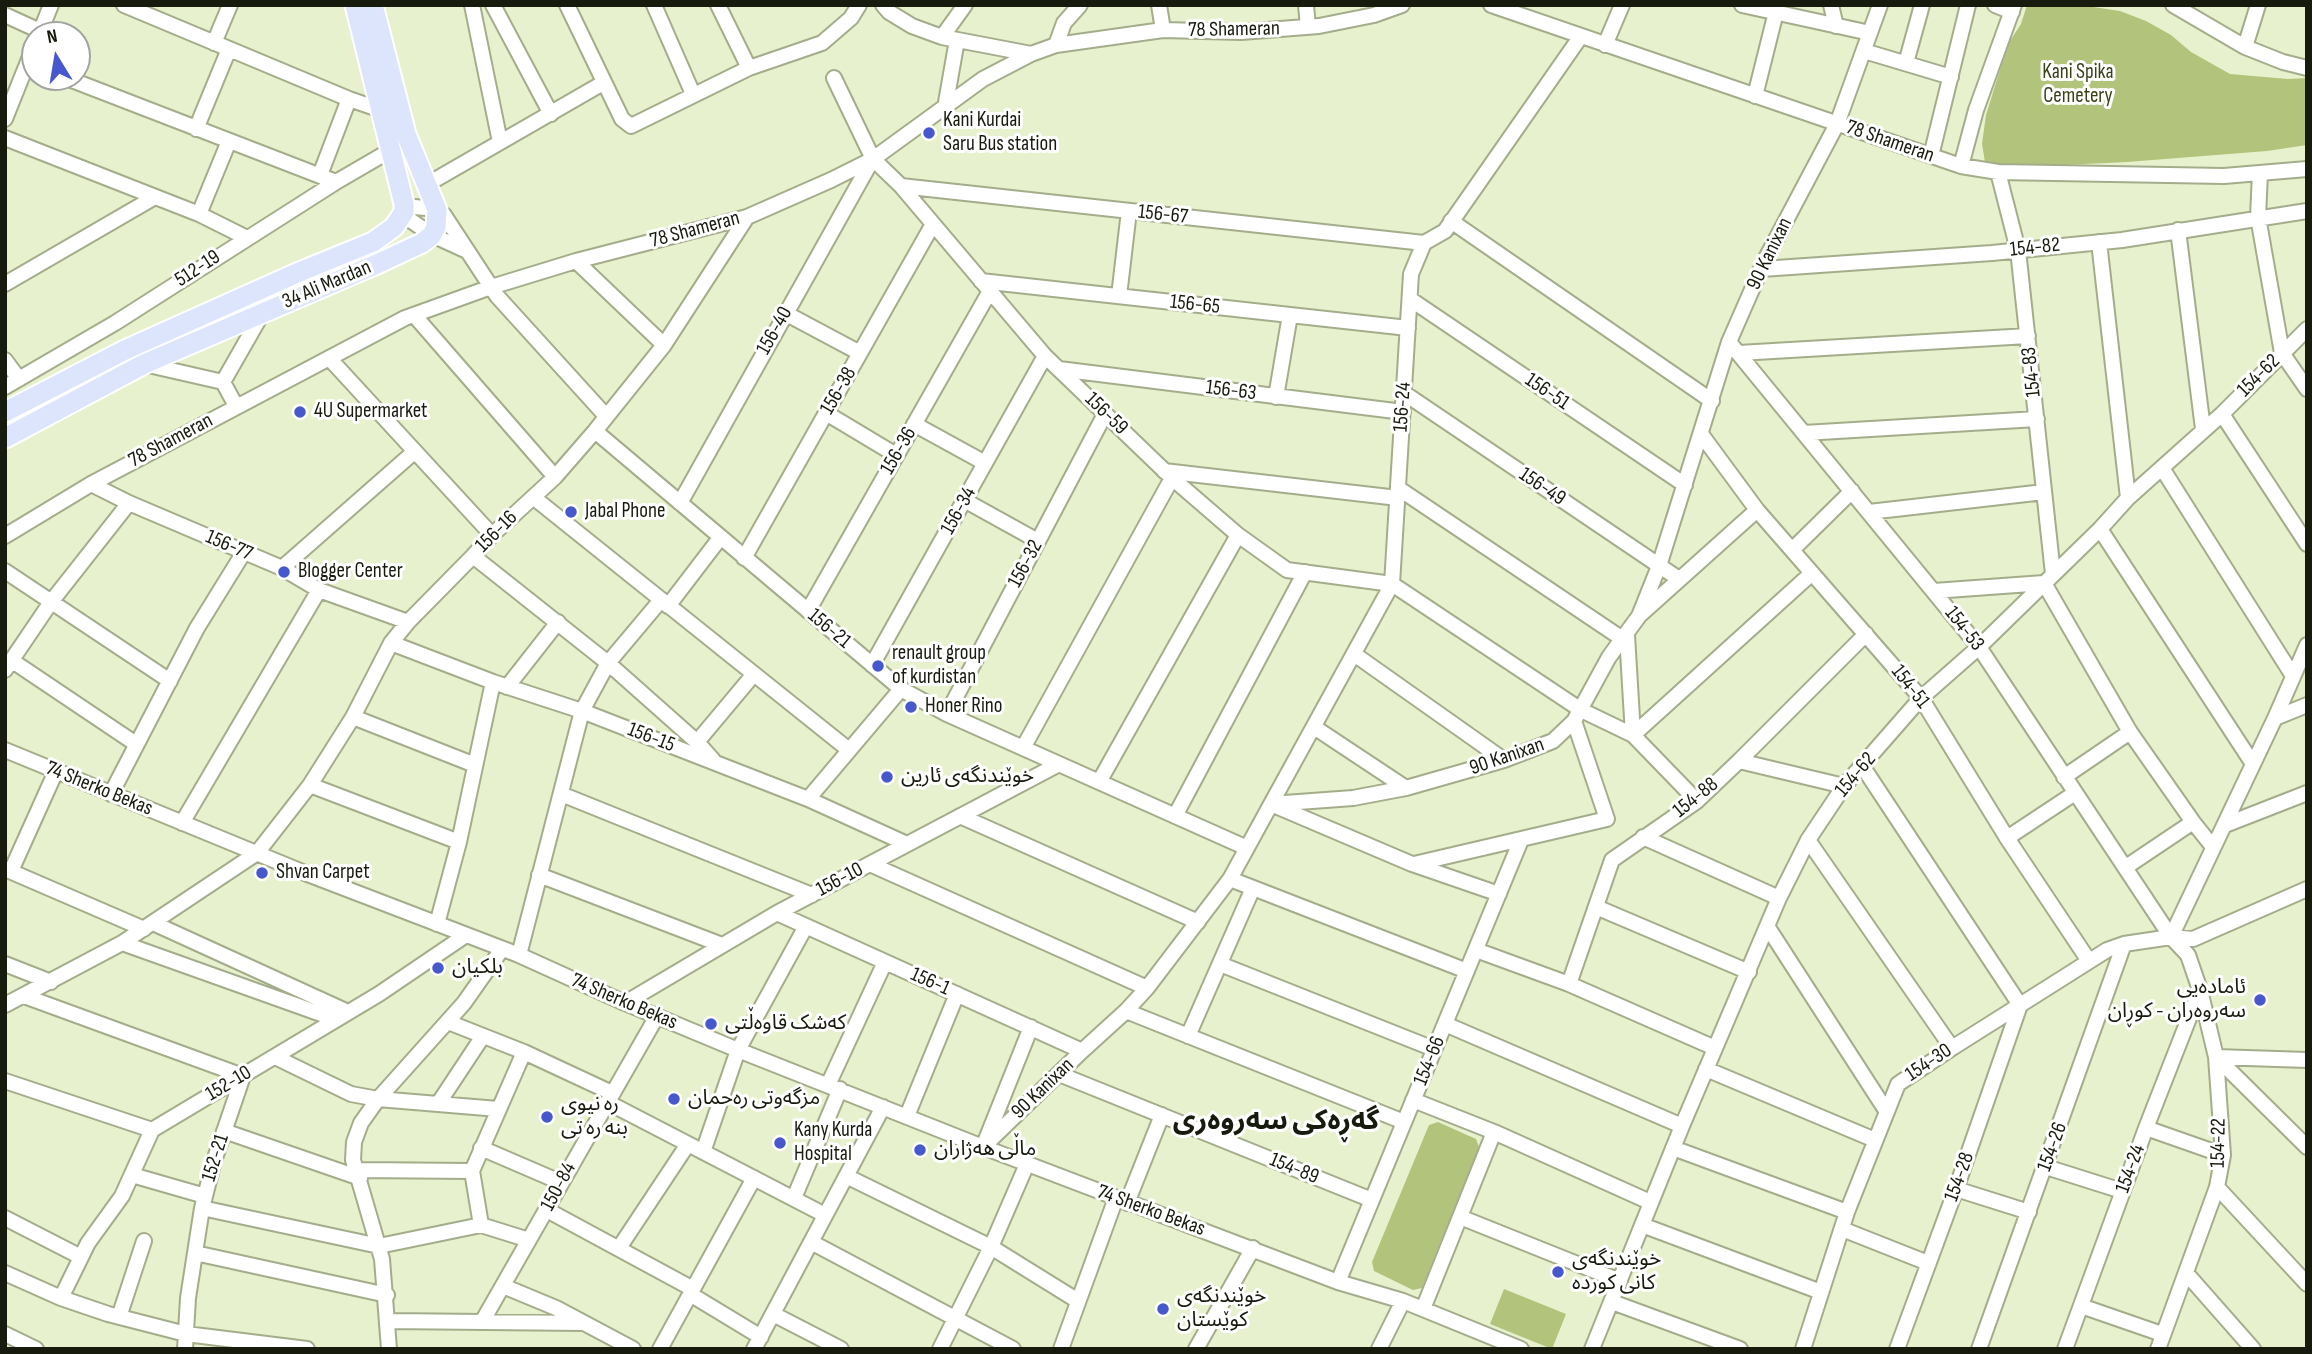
<!DOCTYPE html>
<html>
<head>
<meta charset="utf-8">
<style>
  body { margin:0 }
  #map { position:relative; width:2312px; height:1354px; overflow:hidden; background:#e7f1cd; font-family:"Sofia Sans Condensed",sans-serif }
  canvas { display:block }
  .frame { position:absolute; inset:0; border:7px solid #171b0e; pointer-events:none }
  .north { position:absolute; left:21px; top:21px; width:70px; height:70px; box-sizing:border-box; background:#fff; border:2px solid #a2a49f; border-radius:50%; rotate:349deg; font-size:19px; font-weight:700; line-height:28px; text-align:center; color:#171b0e }
  .north::after { content:''; display:block; margin:auto; width:24px; height:32px; background:#4758cd; clip-path:polygon(50% 0,100% 100%,50% 72%,0 100%) }
</style>
</head>
<body>
<div id="map">
<canvas width="2312" height="1354"></canvas>
<div class="frame"></div>
<div class="north">N</div>
</div>
<script>
const c = document.querySelector('canvas').getContext('2d');
c.lineJoin = 'round';
function fillPath(path, color) {
  c.fillStyle = color;
  c.fill(path, 'evenodd');
}
function toPath(rows) {
  const path = new Path2D();
  for (const r of rows) {
    path.moveTo(r[0], r[1]);
    for (let i = 2; i < r.length; i += 2) path.lineTo(r[i], r[i + 1]);
  }
  return path;
}
function strokePath(path, color, width, dash) {
  c.strokeStyle = color;
  c.lineWidth = width;
  c.lineCap = dash ? 'butt' : 'round';
  c.setLineDash(dash || []);
  c.stroke(path);
}
function drawText(font, color, halo, rows, align = 'center') {
  c.font = font + ' "Sofia Sans Condensed","Noto Sans Arabic",sans-serif';
  c.lineWidth = 6;
  c.setLineDash([]);
  c.textBaseline = 'middle';
  c.strokeStyle = halo;
  c.fillStyle = color;
  for (const [text, x, y, turn = 0] of rows) {
    c.save();
    c.translate(x, y);
    c.rotate((+turn || 0) * Math.PI / 180);
    c.textAlign = isNaN(turn) ? turn : align;
    if (halo) c.strokeText(text, 0, 0);
    c.fillText(text, 0, 0);
    c.restore();
  }
}
fillPath(toPath([
  [2027,5,2080,5,2120,11,2146,21,2171,35,2191,52,2230,74,2288,79,2307,78,2307,145,2267,151,2127,162,2042,166,2005,165,1985,162,1982,144,1986,115,2008,44,2021,24],
  [1438,1122,1476,1139,1479,1147,1422,1288,1413,1290,1374,1271,1372,1262,1429,1125],
  [1504,1289,1566,1314,1552,1349,1490,1324]
]), '#b2c37c');
const minor = toPath([
  [124,5,349,99,381,110],
  [472,5,500,142],
  [493,5,551,114],
  [567,5,622,119,631,126,749,68,822,43,851,18,859,5],
  [654,5,693,94],
  [718,5,749,68],
  [883,5,889,12,912,26,942,37,1031,54],
  [1159,5,1163,30],
  [1306,5,1308,27],
  [1491,5,1961,166,1998,172,2224,176,2307,169],
  [1742,5,1870,33],
  [1831,5,1836,26],
  [1995,5,2012,12],
  [2173,5,2245,47,2283,62,2307,68],
  [5,15,40,31],
  [39,35,51,5],
  [942,37,965,5],
  [214,43,230,5],
  [1056,45,1064,23,1080,5],
  [1605,45,1622,5],
  [2245,47,2258,5],
  [1864,51,1951,77],
  [1906,63,1922,5],
  [64,77,336,182],
  [834,78,873,159,901,186,1045,356,1172,478,1238,535,1287,570,1392,584,1581,710,1633,735,1697,801],
  [1755,96,1776,12,1774,6],
  [945,108,957,40],
  [5,119,35,44],
  [196,129,229,49],
  [5,138,199,214,247,238],
  [1931,156,1968,5],
  [1961,166,1976,110,2014,5],
  [1998,172,2018,250,2053,574],
  [2260,173,2258,217,2282,353,2307,389],
  [320,175,349,99],
  [426,185,603,83],
  [901,186,1424,243],
  [405,209,414,207,426,208,437,210,444,215,497,296,606,416],
  [404,212,410,220,432,235,467,251],
  [199,214,229,141],
  [1451,221,1712,401],
  [2178,230,2203,429],
  [2099,242,2128,498],
  [576,261,664,345],
  [1762,269,1992,253,2122,240,2307,211],
  [981,281,1408,328],
  [5,284,155,197],
  [1119,296,1129,211],
  [1410,299,1685,485],
  [785,313,860,353],
  [414,315,555,477],
  [1729,342,1979,647,2171,937,2188,955,2200,990,2216,1057,2223,1155,2217,1187,2158,1349],
  [1739,353,2028,336],
  [329,358,492,535],
  [5,360,19,379],
  [144,364,223,382,236,406],
  [1059,369,1403,412],
  [223,382,263,312],
  [5,387,115,323,336,182,391,150],
  [1404,393,1679,579],
  [1276,397,1290,315],
  [826,413,896,455],
  [2222,414,2307,544],
  [914,424,985,463],
  [595,431,901,689,947,714,1247,848],
  [1804,433,2037,419],
  [1701,434,1757,510,1921,698,2007,838,2089,961],
  [2162,468,2293,676],
  [1164,471,1398,498],
  [91,484,129,503,282,568,319,590,408,622],
  [1398,488,1627,642],
  [533,497,849,750],
  [964,500,1038,541],
  [680,503,872,160],
  [1869,512,2044,492],
  [2100,529,2253,764],
  [5,536,91,484,405,318,491,287,576,261,747,217,831,180,873,159,983,79,1031,54,1056,45,1163,30,1241,32,1319,26,1374,15,1402,5],
  [1792,550,1852,491],
  [473,556,608,663,697,742,713,760],
  [744,558,933,224],
  [282,568,414,452],
  [5,571,170,681],
  [2044,583,2130,732,2193,822,2213,847],
  [1934,591,2044,583],
  [668,606,720,538],
  [808,611,990,291],
  [1641,614,1757,510],
  [1627,635,1633,735],
  [391,643,493,682,582,711,808,799,907,844],
  [1354,654,1504,760],
  [11,660,136,744],
  [872,665,1045,356],
  [5,670,51,602,129,503],
  [507,687,558,622],
  [947,714,1105,414],
  [353,717,475,765],
  [2275,718,2307,705],
  [1314,727,1406,788],
  [1633,735,1812,573],
  [697,742,754,674],
  [1023,748,1172,478],
  [5,750,305,873,519,955,625,1003,738,1050,983,1147,1338,1282,1403,1301,1521,1349],
  [1739,761,1844,786],
  [1863,767,2020,1005,1956,1189,1897,1349],
  [2064,777,2130,732],
  [1099,782,1238,535],
  [310,785,459,842],
  [111,794,197,628,244,552],
  [561,794,812,895],
  [808,799,901,689],
  [960,816,1198,922],
  [1175,816,1305,572],
  [182,823,319,590],
  [2225,825,2307,793],
  [1643,837,1779,898],
  [2007,838,2075,793],
  [1808,840,1952,1048],
  [870,864,1147,988],
  [1414,864,1607,819,1574,721],
  [2126,867,2193,822],
  [5,869,144,929],
  [11,871,56,771],
  [539,875,722,945],
  [1230,879,1467,971],
  [1499,894,1412,864,1271,804,1392,584,1411,274,1424,243,1445,231,1581,36],
  [1596,907,1749,972],
  [777,913,1082,1051],
  [153,923,348,1012],
  [437,924,459,842,493,682],
  [1767,926,1887,1112],
  [2171,937,2275,718,2307,645],
  [122,943,335,1019],
  [1476,950,1569,984,1715,1048],
  [519,955,582,711,608,663,661,600],
  [5,964,51,982],
  [1220,964,1434,1049],
  [1569,984,1612,860,1697,801,1739,761,1866,634],
  [24,996,243,1076,214,1161,202,1208,188,1298,185,1349],
  [625,1003,777,913,1059,764],
  [5,1005,122,943,257,853,310,785,353,717,391,643,408,622,473,556,492,535,555,477,595,431,664,345,747,217],
  [1126,1011,1404,1122],
  [448,1022,524,1052,612,1093],
  [1445,1024,1682,1126],
  [1188,1036,1253,888],
  [275,1057,351,1094,378,1099,498,1109],
  [2216,1057,2307,1147],
  [2216,1057,2307,1060],
  [1706,1069,1875,1140],
  [1059,1074,1372,1200],
  [5,1081,152,1130],
  [828,1085,885,962],
  [1413,1100,1494,1132,1650,1202],
  [607,1102,825,1215],
  [438,1104,483,1036],
  [907,1116,957,994],
  [2146,1128,2223,1155],
  [224,1131,360,1178],
  [985,1142,1031,1027],
  [983,1147,1082,1051,1126,1011,1147,988,1230,879,1271,804,1353,798,1406,788,1504,760,1553,741,1574,721,1609,657,1639,616,1659,566,1729,342,1764,262,1837,124,1880,5],
  [481,1148,560,1182],
  [1673,1148,1847,1212],
  [703,1152,738,1050,806,926],
  [2046,1167,2122,1191],
  [357,1170,472,1171],
  [132,1175,205,1196],
  [846,1176,991,1247,1078,1301],
  [2217,1187,2307,1284],
  [1956,1189,2029,1212],
  [794,1198,840,1089],
  [1127,1203,1162,1115],
  [202,1208,379,1246,481,1225,529,1240],
  [547,1210,693,1289],
  [1460,1217,1620,1281],
  [5,1218,81,1257],
  [481,1225,472,1171,524,1052],
  [1642,1225,1821,1292],
  [1842,1229,1928,1263],
  [811,1242,1013,1349],
  [619,1248,688,1144],
  [195,1253,387,1295],
  [5,1273,61,1298,108,1314,186,1334,307,1349],
  [2186,1273,2253,1349],
  [1338,1282,1521,840],
  [503,1286,556,1308,633,1349],
  [690,1294,761,1337],
  [61,1298,88,1243,122,1196,152,1130,379,994,466,935],
  [1612,1302,1740,1349],
  [2081,1306,2162,1334],
  [1423,1309,1494,1132],
  [773,1314,841,1349],
  [119,1317,144,1241],
  [388,1321,583,1323],
  [482,1322,657,1016],
  [5,1334,36,1349],
  [389,1349,382,1259,353,1160,354,1142,361,1123,378,1099,464,1003,502,949],
  [660,1349,754,1178],
  [754,1349,883,1107],
  [940,1349,991,1247,1027,1164],
  [1061,1349,1116,1198],
  [1196,1349,1253,1248],
  [1379,1349,1403,1301],
  [1592,1349,1682,1126,1779,898,1808,840,1844,786,1921,698,1979,647,2100,529,2128,498,2222,414,2307,329],
  [1803,1349,1847,1212,1898,1084,1952,1048,2107,950,2124,944,2171,937,2193,939,2307,889],
  [1979,1349,2124,944],
  [2065,1349,2146,1128,2200,990]
]);
const major = toPath([
  [5,412,125,350,297,273,373,242,394,227,404,212,404,204,355,5],
  [5,438,144,364,377,264,422,243,432,235,436,227,437,210,406,134,373,5]
]);
strokePath(minor, '#a4ad8b', 18);
strokePath(major, '#fff', 23);
strokePath(minor, '#fff', 14);
strokePath(major, '#dde5fd', 19);
for (const [x, y, r, color] of [
  [929,133,7,"#4758cd"],
  [300,412,7,"#4758cd"],
  [571,512,7,"#4758cd"],
  [284,572,7,"#4758cd"],
  [878,666,7,"#4758cd"],
  [911,707,7,"#4758cd"],
  [887,777,7,"#4758cd"],
  [262,873,7,"#4758cd"],
  [438,968,7,"#4758cd"],
  [2260,1000,7,"#4758cd"],
  [711,1024,7,"#4758cd"],
  [674,1099,7,"#4758cd"],
  [547,1117,7,"#4758cd"],
  [780,1143,7,"#4758cd"],
  [920,1150,7,"#4758cd"],
  [1558,1272,7,"#4758cd"],
  [1163,1309,7,"#4758cd"]
]) {
  const dot = new Path2D();
  dot.arc(x, y, r, 0, 2 * Math.PI);
  c.fillStyle = color;
  c.fill(dot);
  strokePath(dot, '#fff', 2.5);
}
drawText('21px', '#171b0e', '#fff', [
  ["78 Shameran",1234,30,-1],
  ["78 Shameran",1890,142,19],
  ["156-67",1163,215,6],
  ["78 Shameran",695,230,-15],
  ["154-82",2035,248,-6],
  ["90 Kanixan",1770,254,-64],
  ["512-19",198,269,-33],
  ["34 Ali Mardan",327,285,-23],
  ["156-65",1195,305,6],
  ["156-40",775,331,-61],
  ["154-83",2032,372,-96],
  ["154-62",2259,376,-45],
  ["156-38",839,391,-60],
  ["156-63",1231,391,7],
  ["156-51",1547,392,34],
  ["156-24",1403,407,-86],
  ["156-59",1106,414,44],
  ["78 Shameran",171,441,-28],
  ["156-36",899,451,-60],
  ["156-49",1542,487,34],
  ["156-34",959,511,-61],
  ["156-16",497,532,-45],
  ["156-77",229,546,23],
  ["156-32",1026,564,-62],
  ["156-21",829,629,40],
  ["154-53",1964,629,52],
  ["154-51",1910,687,52],
  ["156-15",651,738,21],
  ["90 Kanixan",1507,757,-19],
  ["154-62",1856,775,-50],
  ["74 Sherko Bekas",99,789,22],
  ["154-88",1696,798,-39],
  ["156-10",840,880,-28],
  ["156-1",930,982,24],
  ["74 Sherko Bekas",624,1002,23],
  ["154-66",1430,1061,-68],
  ["154-30",1929,1063,-34],
  ["152-10",229,1084,-31],
  ["90 Kanixan",1043,1089,-44],
  ["154-22",2219,1143,-89],
  ["154-26",2053,1147,-70],
  ["152-21",216,1158,-73],
  ["154-89",1294,1169,22],
  ["154-24",2131,1169,-70],
  ["154-28",1960,1177,-70],
  ["150-84",559,1187,-62],
  ["74 Sherko Bekas",1151,1211,20]
]);
drawText('21px', '#394218', '#fff', [
  ["Kani Spika",2078,73],
  ["Cemetery",2078,97]
]);
drawText('21px', '#171b0e', '#fff', [
  ["Kani Kurdai",943,121],
  ["Saru Bus station",943,145],
  ["4U Supermarket",314,412],
  ["Jabal Phone",585,512],
  ["Blogger Center",298,572],
  ["renault group",892,654],
  ["of kurdistan",892,678],
  ["Honer Rino",925,707],
  ["خوێندنگەی ئارین",901,777],
  ["Shvan Carpet",276,873],
  ["بلكيان",452,968],
  ["ئامادەیی",2246,988,"right"],
  ["سەروەران - کوڕان",2246,1012,"right"],
  ["کەشک قاوەڵتی",725,1024],
  ["مزگەوتی رەحمان",688,1099],
  ["ره نیوی",561,1105],
  ["بنه ره تی",561,1129],
  ["Kany Kurda",794,1131],
  ["Hospital",794,1155],
  ["ماڵی هەژاران",934,1150],
  ["خوێندنگەی",1572,1260],
  ["کانی کوردە",1572,1284],
  ["خوێندنگەی",1177,1297],
  ["کوێستان",1177,1321]
], 'left');
drawText('bold 28px', '#171b0e', '#fff', [
  ["گەڕەکی سەروەری",1276,1122]
]);
</script>
</body>
</html>
